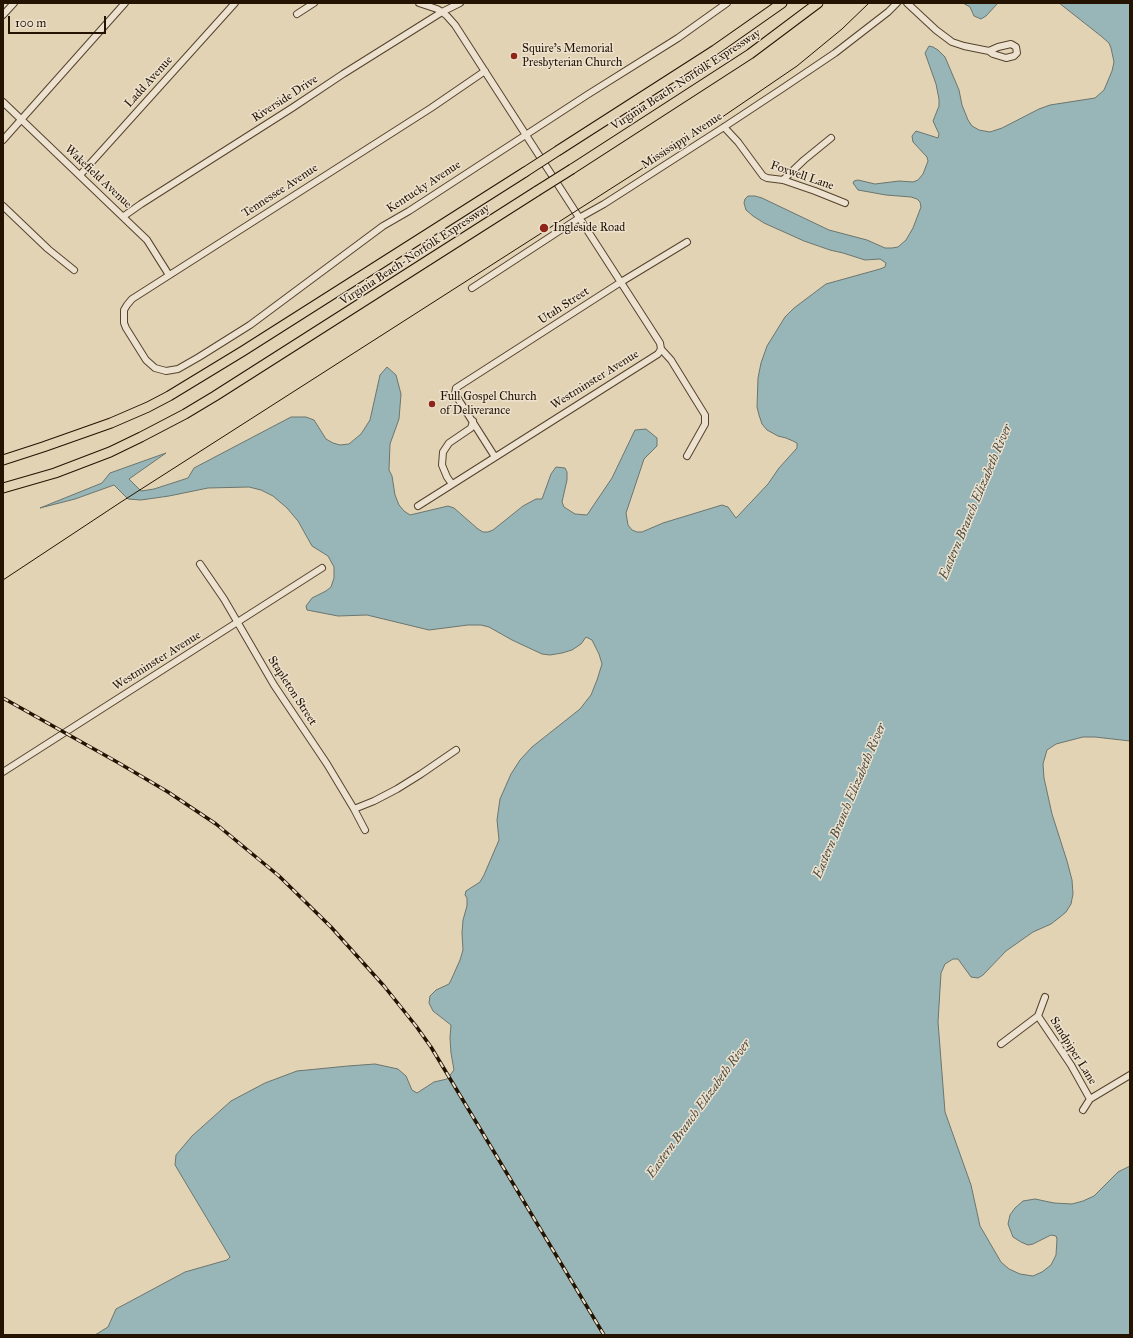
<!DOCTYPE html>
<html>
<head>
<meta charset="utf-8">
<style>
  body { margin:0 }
  #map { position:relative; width:1133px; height:1338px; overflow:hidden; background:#e3d3b5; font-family:"IM FELL Great Primer",serif }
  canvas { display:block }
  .frame { position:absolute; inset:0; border:4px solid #241300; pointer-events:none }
  .scale { position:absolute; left:8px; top:16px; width:98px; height:18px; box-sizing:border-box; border:2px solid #241300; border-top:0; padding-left:5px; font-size:12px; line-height:14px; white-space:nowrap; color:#241300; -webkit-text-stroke:3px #ede2cf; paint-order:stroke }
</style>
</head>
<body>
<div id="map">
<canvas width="1133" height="1338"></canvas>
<div class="frame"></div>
<div class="scale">100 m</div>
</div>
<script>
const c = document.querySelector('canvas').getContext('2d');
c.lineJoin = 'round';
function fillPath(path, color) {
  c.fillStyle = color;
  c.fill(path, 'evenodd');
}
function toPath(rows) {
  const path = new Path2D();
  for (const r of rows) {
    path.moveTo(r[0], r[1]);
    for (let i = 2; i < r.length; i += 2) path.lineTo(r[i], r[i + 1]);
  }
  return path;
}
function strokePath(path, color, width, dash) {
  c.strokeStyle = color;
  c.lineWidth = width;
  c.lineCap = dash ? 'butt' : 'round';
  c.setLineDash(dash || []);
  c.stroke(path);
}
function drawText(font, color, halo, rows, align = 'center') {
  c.font = font + ' "IM FELL Great Primer",serif';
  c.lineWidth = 3;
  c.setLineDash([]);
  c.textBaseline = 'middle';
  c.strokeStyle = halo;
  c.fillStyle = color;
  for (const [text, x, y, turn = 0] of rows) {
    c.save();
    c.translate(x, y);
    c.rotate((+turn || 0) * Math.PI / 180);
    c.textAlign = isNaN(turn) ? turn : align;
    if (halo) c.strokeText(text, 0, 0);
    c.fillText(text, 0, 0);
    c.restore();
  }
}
const water = toPath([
  [963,3,998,3,986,16,981,19,974,16,970,7,963,3],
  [1059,3,1130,3,1130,741,1095,737,1083,737,1056,744,1047,750,1043,764,1044,778,1052,814,1067,861,1072,880,1073,894,1071,904,1066,912,1060,917,1051,924,1033,932,1006,951,983,975,978,978,971,977,958,959,953,959,945,964,941,973,938,1022,945,1112,971,1185,980,1226,1001,1262,1009,1269,1020,1274,1033,1276,1042,1272,1051,1265,1056,1255,1057,1239,1056,1236,1051,1235,1033,1244,1028,1245,1021,1242,1013,1237,1008,1224,1010,1215,1015,1208,1023,1201,1035,1199,1054,1203,1072,1204,1083,1201,1094,1196,1118,1172,1130,1166,1130,1335,95,1335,108,1327,116,1309,185,1272,227,1260,230,1257,175,1165,176,1155,192,1136,231,1101,265,1083,297,1071,348,1066,375,1064,398,1069,406,1076,412,1090,417,1093,434,1082,447,1079,454,1070,451,1053,450,1038,451,1025,433,1011,429,1003,430,996,436,990,449,984,452,978,460,960,463,950,462,933,463,920,467,906,467,898,465,895,466,891,480,882,484,875,499,840,497,820,500,799,511,774,520,760,532,747,580,709,591,695,597,680,602,664,599,654,592,640,586,637,581,644,572,650,562,653,550,655,542,654,512,640,489,627,481,625,468,625,429,630,367,615,338,616,307,610,306,606,312,598,326,591,331,587,334,578,334,567,328,556,312,546,298,521,287,508,273,496,261,490,249,487,208,488,169,496,141,500,128,499,114,485,75,499,40,508,102,483,110,473,166,453,129,479,141,491,154,489,188,478,194,468,291,417,306,417,314,420,326,439,333,443,340,445,349,444,361,434,370,420,380,375,387,367,396,375,401,394,399,419,390,444,389,470,392,476,395,495,399,505,404,511,410,515,448,506,454,508,478,529,483,532,488,532,493,530,523,506,536,499,542,499,551,474,556,467,565,468,567,472,567,480,562,502,564,507,575,514,587,515,612,478,635,430,646,429,657,438,657,446,644,459,626,513,628,525,632,530,637,532,642,532,663,523,722,505,728,507,736,518,768,484,779,468,797,448,797,443,793,441,786,438,778,436,767,430,762,424,759,415,757,407,758,378,761,363,767,346,785,317,794,308,826,284,880,269,885,267,886,263,880,259,865,260,843,253,830,250,804,241,764,223,753,216,746,210,744,203,745,199,748,196,755,196,762,198,829,230,867,240,885,248,892,248,898,247,906,240,913,228,921,207,920,202,917,199,911,197,886,195,858,190,853,183,854,181,858,180,875,184,899,181,913,182,918,180,923,174,928,161,927,157,913,142,912,136,916,131,938,138,939,134,933,121,939,106,939,99,936,84,925,53,929,46,933,47,938,50,945,57,959,90,962,105,968,120,972,126,979,130,990,132,1002,128,1039,109,1050,105,1095,98,1104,90,1112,71,1114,62,1111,48,1109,43,1101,36,1059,3]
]);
fillPath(water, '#98b6b7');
strokePath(water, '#6a756e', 1);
const minor = toPath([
  [419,3,437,9,442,12,447,16,455,25,660,343,661,349,671,360,705,415,705,424,687,456],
  [907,3,936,30,952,42,964,46,989,51,993,54,1006,58,1014,56,1017,53,1016,47,1011,44,998,47,989,51],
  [297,14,314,3],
  [3,15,14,3],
  [485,71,431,108,132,299,127,305,124,310,124,323,126,328,146,360,155,368,166,371,178,369,199,357,250,325,383,226,409,211,587,95,678,38,727,3],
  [3,102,147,240,169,275],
  [724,127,738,142,763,176,767,178,783,180,815,191,845,203],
  [3,140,125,3],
  [80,175,235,3],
  [783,180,804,160,831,138],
  [3,206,48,249,74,270],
  [124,216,141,204,292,108,343,74,442,12,460,3],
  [472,288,579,218,604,204,724,127,783,88,835,53,888,12,897,3],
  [495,457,455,394,456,388,621,282,687,242],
  [452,484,447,477,442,465,443,452,449,443,471,428,473,421],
  [418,506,658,354,661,349],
  [200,564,224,599,274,685,327,764,354,809,365,830],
  [3,772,322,568],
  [354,809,374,801,397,789,421,774,456,750],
  [1038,1016,1071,1065,1090,1099],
  [1001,1044,1038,1016,1045,997],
  [1083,1110,1090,1099,1130,1075]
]);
const highway = toPath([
  [559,150,715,50,782,3],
  [572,169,750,54,818,3],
  [3,460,43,447,111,423,148,407,169,396,243,351,525,172],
  [3,488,55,473,110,452,141,437,185,414,215,396,537,191]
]);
strokePath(minor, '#54432d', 8);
strokePath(highway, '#241300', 11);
strokePath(minor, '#ede2cf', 6);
strokePath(highway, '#e3d3b5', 9);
strokePath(toPath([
  [3,580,121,502,715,122,797,66,842,29,869,3]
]), '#241300', 1);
const rail = toPath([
  [3,698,117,762,168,792,216,824,279,876,331,927,384,986,416,1026,431,1047,604,1335]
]);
strokePath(rail, '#241300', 3.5);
strokePath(rail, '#ede2cf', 2, [6]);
const highwayBridge = toPath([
  [525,172,559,150],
  [537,191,572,169]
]);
strokePath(highwayBridge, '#241300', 11, []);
strokePath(highwayBridge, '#e3d3b5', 9);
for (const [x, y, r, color] of [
  [514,56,4,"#8f2418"],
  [544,228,5,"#8f2418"],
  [432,404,4,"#8f2418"]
]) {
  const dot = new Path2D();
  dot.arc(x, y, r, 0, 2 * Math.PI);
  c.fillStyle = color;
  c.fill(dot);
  strokePath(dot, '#ede2cf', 1.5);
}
drawText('12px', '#241300', '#ede2cf', [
  ["Squire's Memorial",522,49],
  ["Presbyterian Church",522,63],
  ["Ingleside Road",553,228],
  ["Full Gospel Church",440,397],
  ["of Deliverance",440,411]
], 'left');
drawText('12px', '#241300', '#ede2cf', [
  ["Virginia Beach-Norfolk Expressway",686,80,-33],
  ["Ladd Avenue",149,82,-48],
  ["Riverside Drive",285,99,-33],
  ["Mississippi Avenue",682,141,-33],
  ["Foxwell Lane",802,176,19],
  ["Wakefield Avenue",98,177,43],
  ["Kentucky Avenue",424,187,-33],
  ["Tennessee Avenue",280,191,-33],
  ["Virginia Beach-Norfolk Expressway",415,255,-33],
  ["Utah Street",564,306,-33],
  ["Westminster Avenue",595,380,-32],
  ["Westminster Avenue",157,661,-32],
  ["Stapleton Street",292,691,57],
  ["Sandpiper Lane",1073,1051,58]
]);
drawText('italic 13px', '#4d4c40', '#ede2cf', [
  ["Eastern Branch Elizabeth River",976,502,-67],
  ["Eastern Branch Elizabeth River",850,801,-67],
  ["Eastern Branch Elizabeth River",699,1109,-54]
]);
</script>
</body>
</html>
